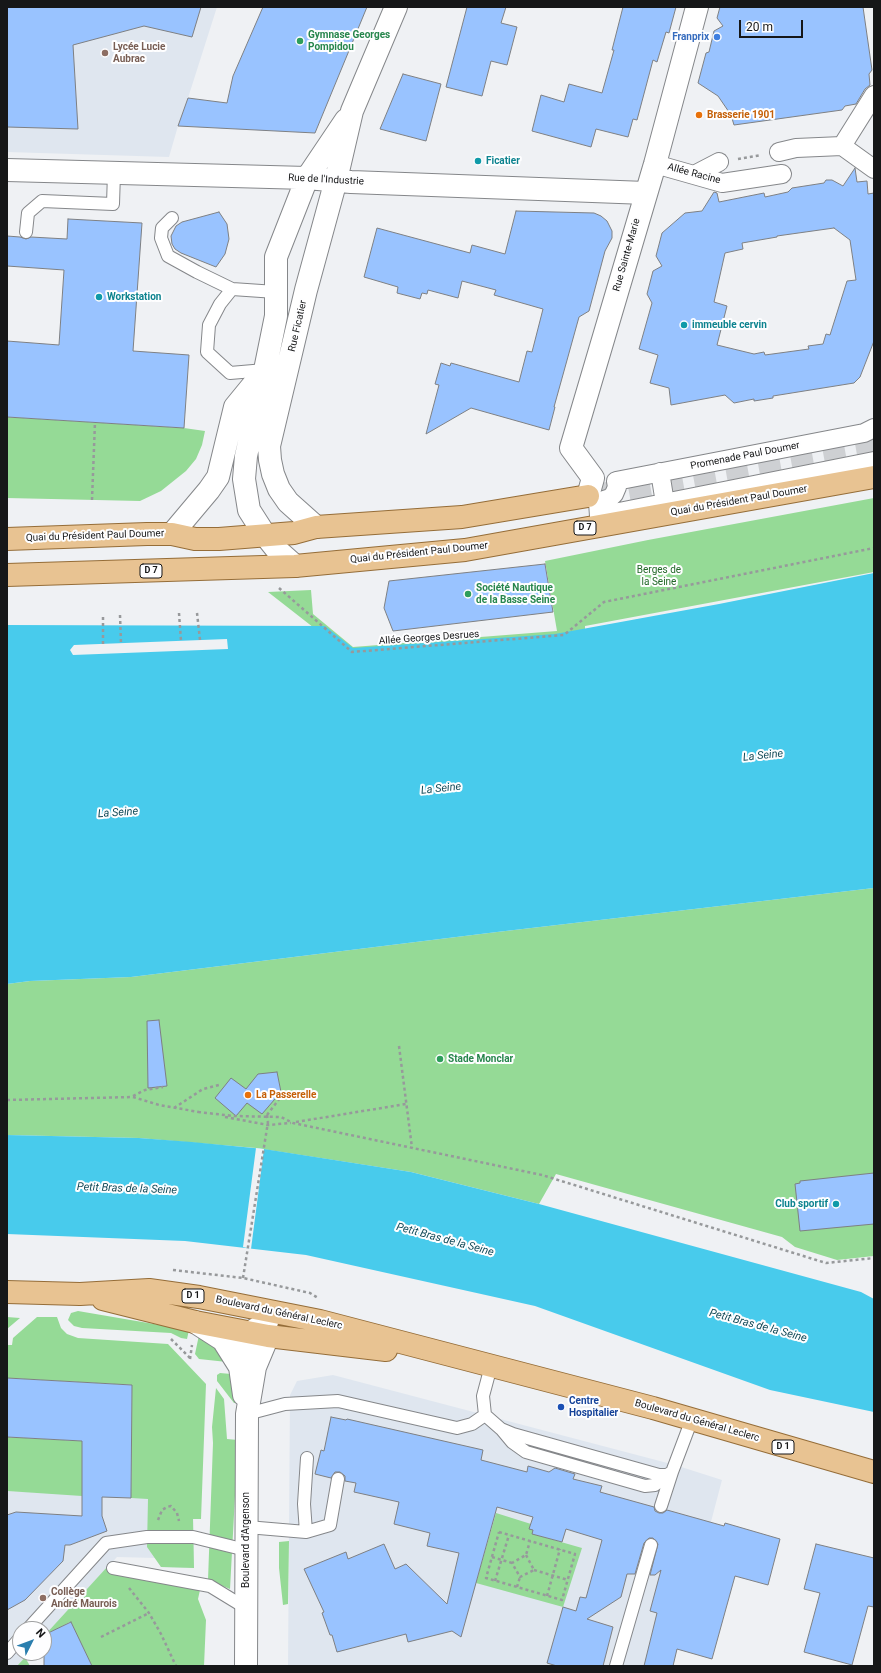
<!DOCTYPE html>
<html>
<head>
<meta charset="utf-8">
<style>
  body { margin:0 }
  #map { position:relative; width:881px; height:1673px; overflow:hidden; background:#eff1f4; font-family:Roboto,sans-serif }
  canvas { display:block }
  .frame { position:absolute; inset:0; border:8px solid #161718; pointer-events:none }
  .north { position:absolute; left:12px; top:1621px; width:40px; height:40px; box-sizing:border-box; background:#fefeff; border:1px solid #a1a2a3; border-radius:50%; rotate:48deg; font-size:11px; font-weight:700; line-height:16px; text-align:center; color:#161718 }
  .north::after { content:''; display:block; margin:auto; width:14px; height:18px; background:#2a7eae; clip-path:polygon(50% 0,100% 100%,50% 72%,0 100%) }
  .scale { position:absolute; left:739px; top:20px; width:64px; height:18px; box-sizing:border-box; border:2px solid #161718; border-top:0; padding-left:5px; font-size:12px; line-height:14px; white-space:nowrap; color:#161718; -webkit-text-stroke:3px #fefeff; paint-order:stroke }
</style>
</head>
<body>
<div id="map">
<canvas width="881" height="1673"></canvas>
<div class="frame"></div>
<div class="north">N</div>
<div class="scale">20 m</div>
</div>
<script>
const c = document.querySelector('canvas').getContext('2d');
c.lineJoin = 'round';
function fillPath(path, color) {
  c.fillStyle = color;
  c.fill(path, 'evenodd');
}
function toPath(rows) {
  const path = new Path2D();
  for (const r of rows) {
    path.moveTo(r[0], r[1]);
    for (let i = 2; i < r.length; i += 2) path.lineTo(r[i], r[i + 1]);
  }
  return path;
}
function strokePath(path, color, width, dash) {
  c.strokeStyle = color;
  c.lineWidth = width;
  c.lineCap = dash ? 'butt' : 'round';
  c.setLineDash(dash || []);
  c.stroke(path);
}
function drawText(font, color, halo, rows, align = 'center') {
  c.font = font + ' Roboto,sans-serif';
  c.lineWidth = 4;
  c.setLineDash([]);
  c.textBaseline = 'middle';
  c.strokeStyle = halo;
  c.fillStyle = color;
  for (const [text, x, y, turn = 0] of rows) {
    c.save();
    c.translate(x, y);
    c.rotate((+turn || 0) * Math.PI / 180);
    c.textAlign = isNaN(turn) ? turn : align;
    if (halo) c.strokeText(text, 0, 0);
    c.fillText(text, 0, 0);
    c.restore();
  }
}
fillPath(toPath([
  [7,7,217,7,188,98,178,126,169,157,7,152],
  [333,1375,675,1465,722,1480,673,1666,288,1666,290,1395,297,1381],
  [7,1491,193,1500,194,1568,161,1567,156,1558,117,1557,44,1636,44,1629,20,1629,20,1653,29,1653,17,1666,7,1666]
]), '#dfe6ef');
fillPath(toPath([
  [7,417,184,428,205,431,202,445,196,459,186,471,161,491,140,501,7,498],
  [874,498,874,572,585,626,585,638,350,656,268,592,311,590,313,614,353,647,557,631,545,561,648,540],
  [874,888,874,1256,837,1260,795,1247,782,1237,556,1174,539,1204,411,1172,256,1148,139,1138,7,1135,7,984,30,981,131,977,497,932],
  [78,1311,189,1330,187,1339,181,1338,171,1333,82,1328,74,1326,68,1320,71,1313],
  [7,1317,20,1318,7,1329],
  [37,1317,57,1317,61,1328,67,1334,78,1338,168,1344,206,1384,201,1519,193,1519,194,1568,161,1567,147,1547,148,1499,131,1498,132,1385,7,1378,7,1345,12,1345,13,1338],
  [199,1335,210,1339,227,1362,199,1359,195,1354],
  [220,1373,231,1374,236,1403,234,1403,217,1381,217,1375],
  [216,1388,224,1399,227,1439,238,1440,230,1589,208,1580,213,1443,212,1427],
  [7,1437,82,1441,82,1496,7,1491],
  [496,1513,531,1524,530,1529,533,1530,533,1534,582,1548,563,1607,476,1583],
  [289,1541,288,1604,283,1605,279,1568,279,1542],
  [108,1566,200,1590,198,1599,206,1620,204,1666,92,1666,70,1622,44,1636],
  [29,1653,31,1653,26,1659,30,1666,17,1666]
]), '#95da96');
fillPath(toPath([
  [874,573,874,888,497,932,131,977,30,981,7,984,7,625,325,626,353,648,555,634,719,604],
  [7,1135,139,1138,192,1142,264,1149,411,1172,539,1204,861,1292,874,1299,874,1412,770,1390,535,1306,306,1255,185,1241,7,1234]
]), '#48cbec');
fillPath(toPath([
  [227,639,228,649,73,655,70,650,74,645],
  [256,1148,264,1149,251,1249,243,1247]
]), '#eff1f4');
const building = toPath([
  [7,7,201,7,192,37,144,26,73,45,78,129,7,127,7,7],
  [263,7,367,7,315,133,178,126,188,98,227,103,233,76,263,7],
  [467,7,506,7,501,23,517,27,507,65,491,61,482,96,446,87,467,7],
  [623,7,676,7,669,33,666,32,657,62,653,60,637,120,633,119,628,137,596,129,591,147,532,131,541,95,564,102,569,84,602,93,614,50,612,50,623,7],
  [720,7,863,7,872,70,869,74,870,85,865,89,856,104,845,106,842,110,734,125,731,115,718,96,698,83,706,53,709,52,714,31,723,26,717,18,720,7],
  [403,74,441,84,426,141,380,129,403,74],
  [855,168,857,182,867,181,868,194,874,193,874,341,860,377,854,383,773,396,773,398,754,401,754,399,734,403,725,395,671,405,669,388,650,383,658,355,639,349,652,303,647,294,653,271,662,266,656,256,662,233,685,213,702,211,714,192,717,193,719,202,764,193,765,197,788,192,792,188,824,183,826,180,832,180,843,186,855,168],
  [834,228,850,240,856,280,847,281,830,335,826,334,823,344,808,346,809,349,765,355,764,352,754,354,717,345,727,306,714,302,725,253,743,249,742,243,777,237,777,236,834,228],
  [516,211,594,213,601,216,607,221,612,231,612,238,605,251,589,311,579,317,554,407,555,407,549,430,471,408,426,434,439,385,435,384,441,363,450,366,451,363,519,382,527,351,532,352,543,309,494,295,496,290,462,281,458,298,428,290,427,294,422,293,420,299,397,293,398,287,364,277,377,228,470,253,472,245,505,254,516,211],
  [219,212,227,224,229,239,225,254,216,267,181,253,175,249,172,244,171,236,176,226,182,222,219,212],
  [68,219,142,223,133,351,189,355,184,428,7,417,7,341,59,345,64,270,7,266,7,236,20,237,26,239,31,237,67,239,68,219],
  [545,564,553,612,393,631,384,608,389,581,545,564],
  [159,1020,167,1086,148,1088,147,1021,159,1020],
  [277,1072,281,1092,262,1114,247,1103,236,1116,215,1098,231,1078,246,1089,258,1074,277,1072],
  [874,1173,874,1224,800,1231,795,1184,800,1183,800,1181,874,1173],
  [7,1378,132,1385,131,1498,102,1497,102,1516,107,1531,70,1545,65,1545,63,1561,25,1600,7,1610,7,1515,16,1512,82,1516,82,1441,7,1437,7,1378],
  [331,1417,346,1420,347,1419,483,1450,481,1460,527,1472,528,1466,549,1472,555,1468,575,1474,573,1479,602,1486,600,1492,654,1507,655,1511,659,1513,663,1513,667,1510,724,1526,725,1523,780,1539,768,1585,735,1576,712,1659,677,1649,673,1666,644,1666,657,1613,650,1611,661,1570,655,1575,650,1575,658,1544,653,1538,649,1538,644,1543,635,1574,627,1574,621,1597,587,1619,613,1627,603,1666,557,1666,547,1663,563,1607,576,1611,580,1597,586,1598,602,1540,566,1529,562,1542,532,1534,533,1530,529,1529,533,1517,497,1507,461,1637,452,1631,408,1642,406,1634,337,1652,332,1635,330,1635,322,1613,324,1612,304,1569,346,1552,348,1559,384,1544,395,1569,406,1564,447,1604,459,1553,427,1546,430,1533,394,1524,399,1502,354,1492,356,1483,345,1481,345,1476,340,1472,335,1472,331,1478,315,1474,321,1450,324,1451,331,1417],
  [816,1544,874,1558,874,1607,868,1606,852,1665,804,1652,820,1593,804,1589,816,1544],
  [71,1622,92,1666,44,1666,44,1635,71,1622]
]);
fillPath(building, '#99c3ff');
strokePath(building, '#7e8083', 1);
strokePath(toPath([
  [596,495,874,445]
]), '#ced0d3', 22, [22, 11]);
const service = toPath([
  [172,218,162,228,161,238,168,256,197,272,232,289,276,292],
  [26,232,28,213,42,201,113,204,114,173],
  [232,289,220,304,209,325,207,352,230,373,265,370],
  [491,1366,483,1396,485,1415,501,1429,513,1434,659,1475,667,1475,672,1472,692,1419],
  [247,1414,285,1404,338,1401,457,1428,472,1424,485,1415],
  [502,1430,512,1442,526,1452,645,1486,655,1485,667,1475],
  [661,1506,672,1472],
  [247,1527,306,1532,330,1525,338,1479],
  [306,1532,304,1504,307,1458],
  [113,1568,210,1586,246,1608],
  [28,1629,106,1543,147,1537,193,1537,246,1550],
  [7,1653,20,1638],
  [616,1666,651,1545]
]);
const pedestrian = toPath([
  [842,146,874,95],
  [779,152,796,148,842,146,874,169],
  [655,164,722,183,782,174],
  [694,175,719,162],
  [874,428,864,433,616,481,617,487,614,494,610,498,598,502,599,516,874,461],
  [660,472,665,503]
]);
const minor = toPath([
  [7,170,307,178,351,182,646,193],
  [588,496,593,478,571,448,655,164,697,7],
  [316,527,288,502,279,489,273,474,270,460,269,446,306,290,336,180,352,111,396,7],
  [172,534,209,490,218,477,235,407,262,374],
  [295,566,277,550,265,535,249,510,244,479,246,456,265,370,276,316,276,257,307,178,346,120],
  [195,1322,223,1340,240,1367,244,1395],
  [240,1367,251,1332,267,1322],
  [246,1666,247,1414,255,1367,268,1336]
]);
const primary = toPath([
  [7,539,147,534,172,534,195,539,219,539,294,533,316,527,462,517,588,496],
  [7,575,295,566,465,550,874,477],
  [7,1292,80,1294,149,1290,199,1297,320,1321,653,1408,874,1472],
  [103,1299,195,1322,268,1336,386,1350]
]);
strokePath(service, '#85878a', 14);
strokePath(pedestrian, '#85878a', 20);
strokePath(minor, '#85878a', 24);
strokePath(primary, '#956d38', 24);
strokePath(toPath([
  [738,159,761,155],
  [92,500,95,422],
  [279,588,352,652,564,635,604,602,874,548],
  [179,613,181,641],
  [197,613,200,640],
  [120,615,121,643],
  [103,644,103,616],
  [399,1046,412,1148],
  [133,1096,145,1090,163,1087],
  [7,1100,133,1097,159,1105,199,1112],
  [174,1108,203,1089,219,1085],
  [198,1112,234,1116,281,1117,293,1123,542,1175,826,1263,874,1258],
  [267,1115,280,1098],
  [225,1117,268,1125,291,1123],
  [296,1122,406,1104],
  [173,1270,243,1278,310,1293,318,1298],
  [243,1278,268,1122],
  [171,1339,190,1358],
  [190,1359,192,1345],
  [158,1520,162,1510,167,1507,171,1506,177,1513,179,1521],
  [499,1532,575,1554,562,1600,486,1578,499,1532],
  [526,1555,534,1570,520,1577,512,1563,526,1555,530,1541],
  [492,1557,512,1563],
  [534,1570,568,1580],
  [495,1581,509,1535],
  [517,1587,520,1577],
  [129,1588,149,1613,161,1634,176,1666],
  [547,1596,560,1549],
  [101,1637,149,1613]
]), '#97999b', 2.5, [3, 3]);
strokePath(service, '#fff', 12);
strokePath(pedestrian, '#fff', 18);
strokePath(minor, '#fff', 22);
strokePath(primary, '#e8c392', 22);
strokePath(toPath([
  [267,1115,268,1122]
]), '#97999b', 2.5, [3, 3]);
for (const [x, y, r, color] of [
  [717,37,4,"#3f7fe0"],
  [300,41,4,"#2e9e5b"],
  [105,53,4,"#8d6e63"],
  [699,115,4,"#e8710a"],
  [478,161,4,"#0f9aa8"],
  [99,297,4,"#0f9aa8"],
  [684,325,4,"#0f9aa8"],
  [468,594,4,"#2e9e5b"],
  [440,1059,4,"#2e9e5b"],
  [248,1095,4,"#e8710a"],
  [836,1204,4,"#0f9aa8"],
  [561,1407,4,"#1a4fb4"],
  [43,1598,4,"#8d6e63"]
]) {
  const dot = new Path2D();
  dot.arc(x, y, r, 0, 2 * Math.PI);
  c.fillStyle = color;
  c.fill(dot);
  strokePath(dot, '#fefeff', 1.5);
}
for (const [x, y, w] of [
  [585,528,22],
  [151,571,22],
  [193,1296,22],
  [783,1447,22]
]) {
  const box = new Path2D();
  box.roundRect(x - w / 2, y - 7, w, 14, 3);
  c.fillStyle = '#fefeff';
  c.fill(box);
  strokePath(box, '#161718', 1);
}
drawText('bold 9px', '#161718', null, [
  ["D 7",585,528],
  ["D 7",151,571],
  ["D 1",193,1296],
  ["D 1",783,1447]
]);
drawText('bold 10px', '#27864d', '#fefeff', [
  ["Gymnase Georges",308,35],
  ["Pompidou",308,47],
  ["Société Nautique",476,588],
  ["de la Basse Seine",476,600],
  ["Stade Monclar",448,1059]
], 'left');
drawText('bold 10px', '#366cbe', '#fefeff', [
  ["Franprix",709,37]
], 'right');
drawText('bold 10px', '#785e54', '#fefeff', [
  ["Lycée Lucie",113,47],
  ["Aubrac",113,59],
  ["Collège",51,1592],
  ["André Maurois",51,1604]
], 'left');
drawText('bold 10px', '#c56008', '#fefeff', [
  ["Brasserie 1901",707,115],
  ["La Passerelle",256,1095]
], 'left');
drawText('bold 10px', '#0d838f', '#fefeff', [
  ["Ficatier",486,161],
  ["Workstation",107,297],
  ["immeuble cervin",692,325],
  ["Club sportif",828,1204,"right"]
], 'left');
drawText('10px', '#161718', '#fefeff', [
  ["Allée Racine",694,174,15],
  ["Rue de l'Industrie",326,180,3],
  ["Rue Sainte-Marie",627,255,-74],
  ["Rue Ficatier",298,326,-77],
  ["Promenade Paul Doumer",745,456,-11],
  ["Quai du Président Paul Doumer",739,501,-10],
  ["Quai du Président Paul Doumer",95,536,-2],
  ["Quai du Président Paul Doumer",419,553,-6],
  ["Allée Georges Desrues",429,638,-4],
  ["Boulevard du Général Leclerc",279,1313,12],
  ["Boulevard du Général Leclerc",697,1421,16],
  ["Boulevard d'Argenson",246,1540,-90]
]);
drawText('10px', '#226828', '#fefeff', [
  ["Berges de",659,570],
  ["la Seine",659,582]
]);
drawText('bold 10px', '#164399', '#fefeff', [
  ["Centre",569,1401],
  ["Hospitalier",569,1413]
], 'left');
drawText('italic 11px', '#124a58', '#fefeff', [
  ["La Seine",763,756,-6],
  ["La Seine",441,789,-6],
  ["La Seine",118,813,-4],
  ["Petit Bras de la Seine",127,1189,2],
  ["Petit Bras de la Seine",445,1240,15],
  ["Petit Bras de la Seine",758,1326,15]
]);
</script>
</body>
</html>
